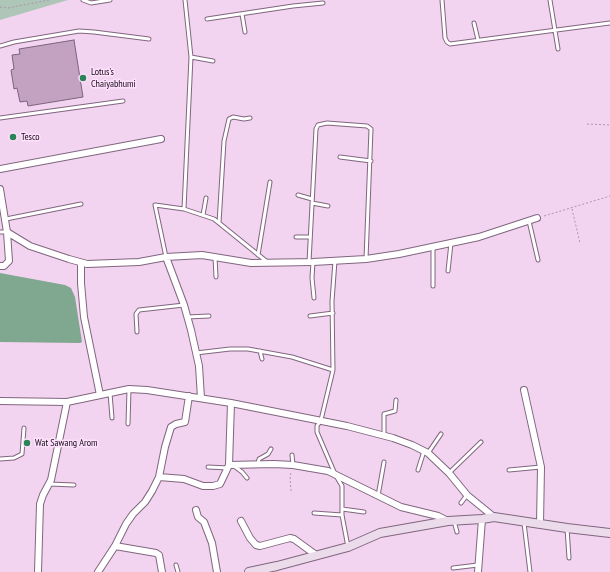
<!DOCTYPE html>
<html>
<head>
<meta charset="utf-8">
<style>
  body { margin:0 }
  canvas { display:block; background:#f2d4f0 }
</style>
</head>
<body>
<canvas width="610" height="572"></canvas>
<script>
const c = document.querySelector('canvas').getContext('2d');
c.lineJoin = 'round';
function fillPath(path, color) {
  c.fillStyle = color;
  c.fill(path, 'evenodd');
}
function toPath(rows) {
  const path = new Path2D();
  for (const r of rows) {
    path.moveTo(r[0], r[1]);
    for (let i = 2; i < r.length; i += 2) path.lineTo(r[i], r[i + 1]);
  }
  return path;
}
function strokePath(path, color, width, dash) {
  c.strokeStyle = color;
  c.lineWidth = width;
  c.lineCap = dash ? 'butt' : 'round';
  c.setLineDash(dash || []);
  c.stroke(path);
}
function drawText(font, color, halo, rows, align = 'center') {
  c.font = font + ' "PT Sans Narrow",sans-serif';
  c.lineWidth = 3;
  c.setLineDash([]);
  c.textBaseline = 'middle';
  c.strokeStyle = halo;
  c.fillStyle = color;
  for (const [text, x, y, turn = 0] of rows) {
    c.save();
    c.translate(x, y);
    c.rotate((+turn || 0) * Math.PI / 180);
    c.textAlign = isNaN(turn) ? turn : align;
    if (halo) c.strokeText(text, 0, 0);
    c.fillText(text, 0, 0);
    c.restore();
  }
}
fillPath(toPath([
  [0,0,68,0,0,20]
]), '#aec6b7');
fillPath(toPath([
  [0,273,65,285,71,288,75,297,82,342,80,343,0,342]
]), '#80a78f');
const building = toPath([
  [74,40,83,97,28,106,27,101,20,102,17,88,14,89,11,70,14,69,12,55,20,54,19,49,74,40]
]);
fillPath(building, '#c2a2c0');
strokePath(building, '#7d637c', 1);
const lane = toPath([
  [83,0,91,3,110,0],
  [442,0,445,38,447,42,450,44,610,23],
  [550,0,558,49],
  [242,14,245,32],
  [207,19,293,6,323,3],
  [474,23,478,40],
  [0,46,14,42,79,31,94,32,149,39],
  [191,57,213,61],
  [0,118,123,101],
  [340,157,371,161],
  [298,195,312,199],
  [312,203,328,206],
  [184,209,191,57,185,0],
  [203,215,206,198],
  [6,219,81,204],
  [529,221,538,260],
  [219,223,224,141,229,119,233,117,244,119,250,118],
  [0,232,7,232],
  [296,237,310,237],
  [258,255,270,182],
  [166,257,155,205,184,209,214,219,266,261],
  [215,257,216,277],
  [335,261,332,301,333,370,321,420,317,426,317,432,335,474,342,486,342,515,348,547],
  [309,262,316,129,318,125,327,123,367,126,371,129,366,259],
  [313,262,312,278,314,298],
  [448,271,451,243],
  [433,286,433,247],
  [310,316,333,313],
  [187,317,209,316],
  [137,332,136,314,139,310,184,305],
  [260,351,262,359],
  [196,353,230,349,248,349,292,357,333,370],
  [110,393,112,418],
  [128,424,129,389],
  [384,435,384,414,395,411,396,400],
  [428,453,441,434],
  [292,455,293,465],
  [0,459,14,458,22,454,24,428],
  [258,463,259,459,268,454,271,449],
  [234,466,242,472,247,478],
  [208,467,228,468],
  [418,470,424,451],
  [509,470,541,467],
  [449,473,481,442],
  [49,484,74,485],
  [378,496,384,462],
  [461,503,467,495],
  [342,509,364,512],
  [314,513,342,515],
  [454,521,457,532],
  [524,523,530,572],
  [567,528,569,558],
  [176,565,178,572],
  [453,568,478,565]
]);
const street = toPath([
  [0,169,161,139],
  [0,189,7,232,30,246,69,259,87,264,139,262,166,257,202,255,251,263,313,262,366,259,399,254,479,237,537,218],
  [166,257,184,305,191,330,199,366,201,398],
  [81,263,81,283,84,317,100,395],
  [0,266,4,266,9,261,7,232],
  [524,390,541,467,540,524],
  [0,401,67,402],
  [229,465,274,464,293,465,328,471,401,507,438,516,448,521],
  [159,477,184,479,203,486,213,486,220,484,229,465,231,403],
  [196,510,198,517,204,522,212,543,217,572],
  [241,521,250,538,256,545,260,546,290,538,294,539,316,555],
  [115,546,156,553,159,555,162,572],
  [38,572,40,504,43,495,51,480,67,402,129,389,147,390,231,403,347,426,393,438,412,445,428,453,449,473,467,495,494,517],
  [98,572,115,546,126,524,133,514,145,502,152,491,159,477,165,447,171,427,176,424,185,422,189,396],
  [478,572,482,519]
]);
const secondary = toPath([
  [249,572,277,566,348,547,380,533,448,521,482,519,494,517,567,528,610,533]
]);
strokePath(lane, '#80667f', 5);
strokePath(street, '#80667f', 8);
strokePath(secondary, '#80667f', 10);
strokePath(toPath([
  [0,7,8,8,49,0],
  [587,124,610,125],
  [572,209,580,243],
  [544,216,610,196],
  [291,491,290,479,291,472]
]), '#ab94a9', 1, [2, 2]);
strokePath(lane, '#fff', 3);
strokePath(street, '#fff', 6);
strokePath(secondary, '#ecdbeb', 8);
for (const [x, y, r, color] of [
  [83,78,4,"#2c8459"],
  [13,137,4,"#2c8459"],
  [27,443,4,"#2c8459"]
]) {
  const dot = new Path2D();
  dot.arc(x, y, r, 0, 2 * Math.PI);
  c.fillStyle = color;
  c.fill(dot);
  strokePath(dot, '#ffe1fd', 1.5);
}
drawText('10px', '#150c15', '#ffe1fd', [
  ["Lotus’s",91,72],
  ["Chaiyabhumi",91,84],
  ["Tesco",21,137],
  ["Wat Sawang Arom",35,443]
], 'left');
</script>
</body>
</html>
